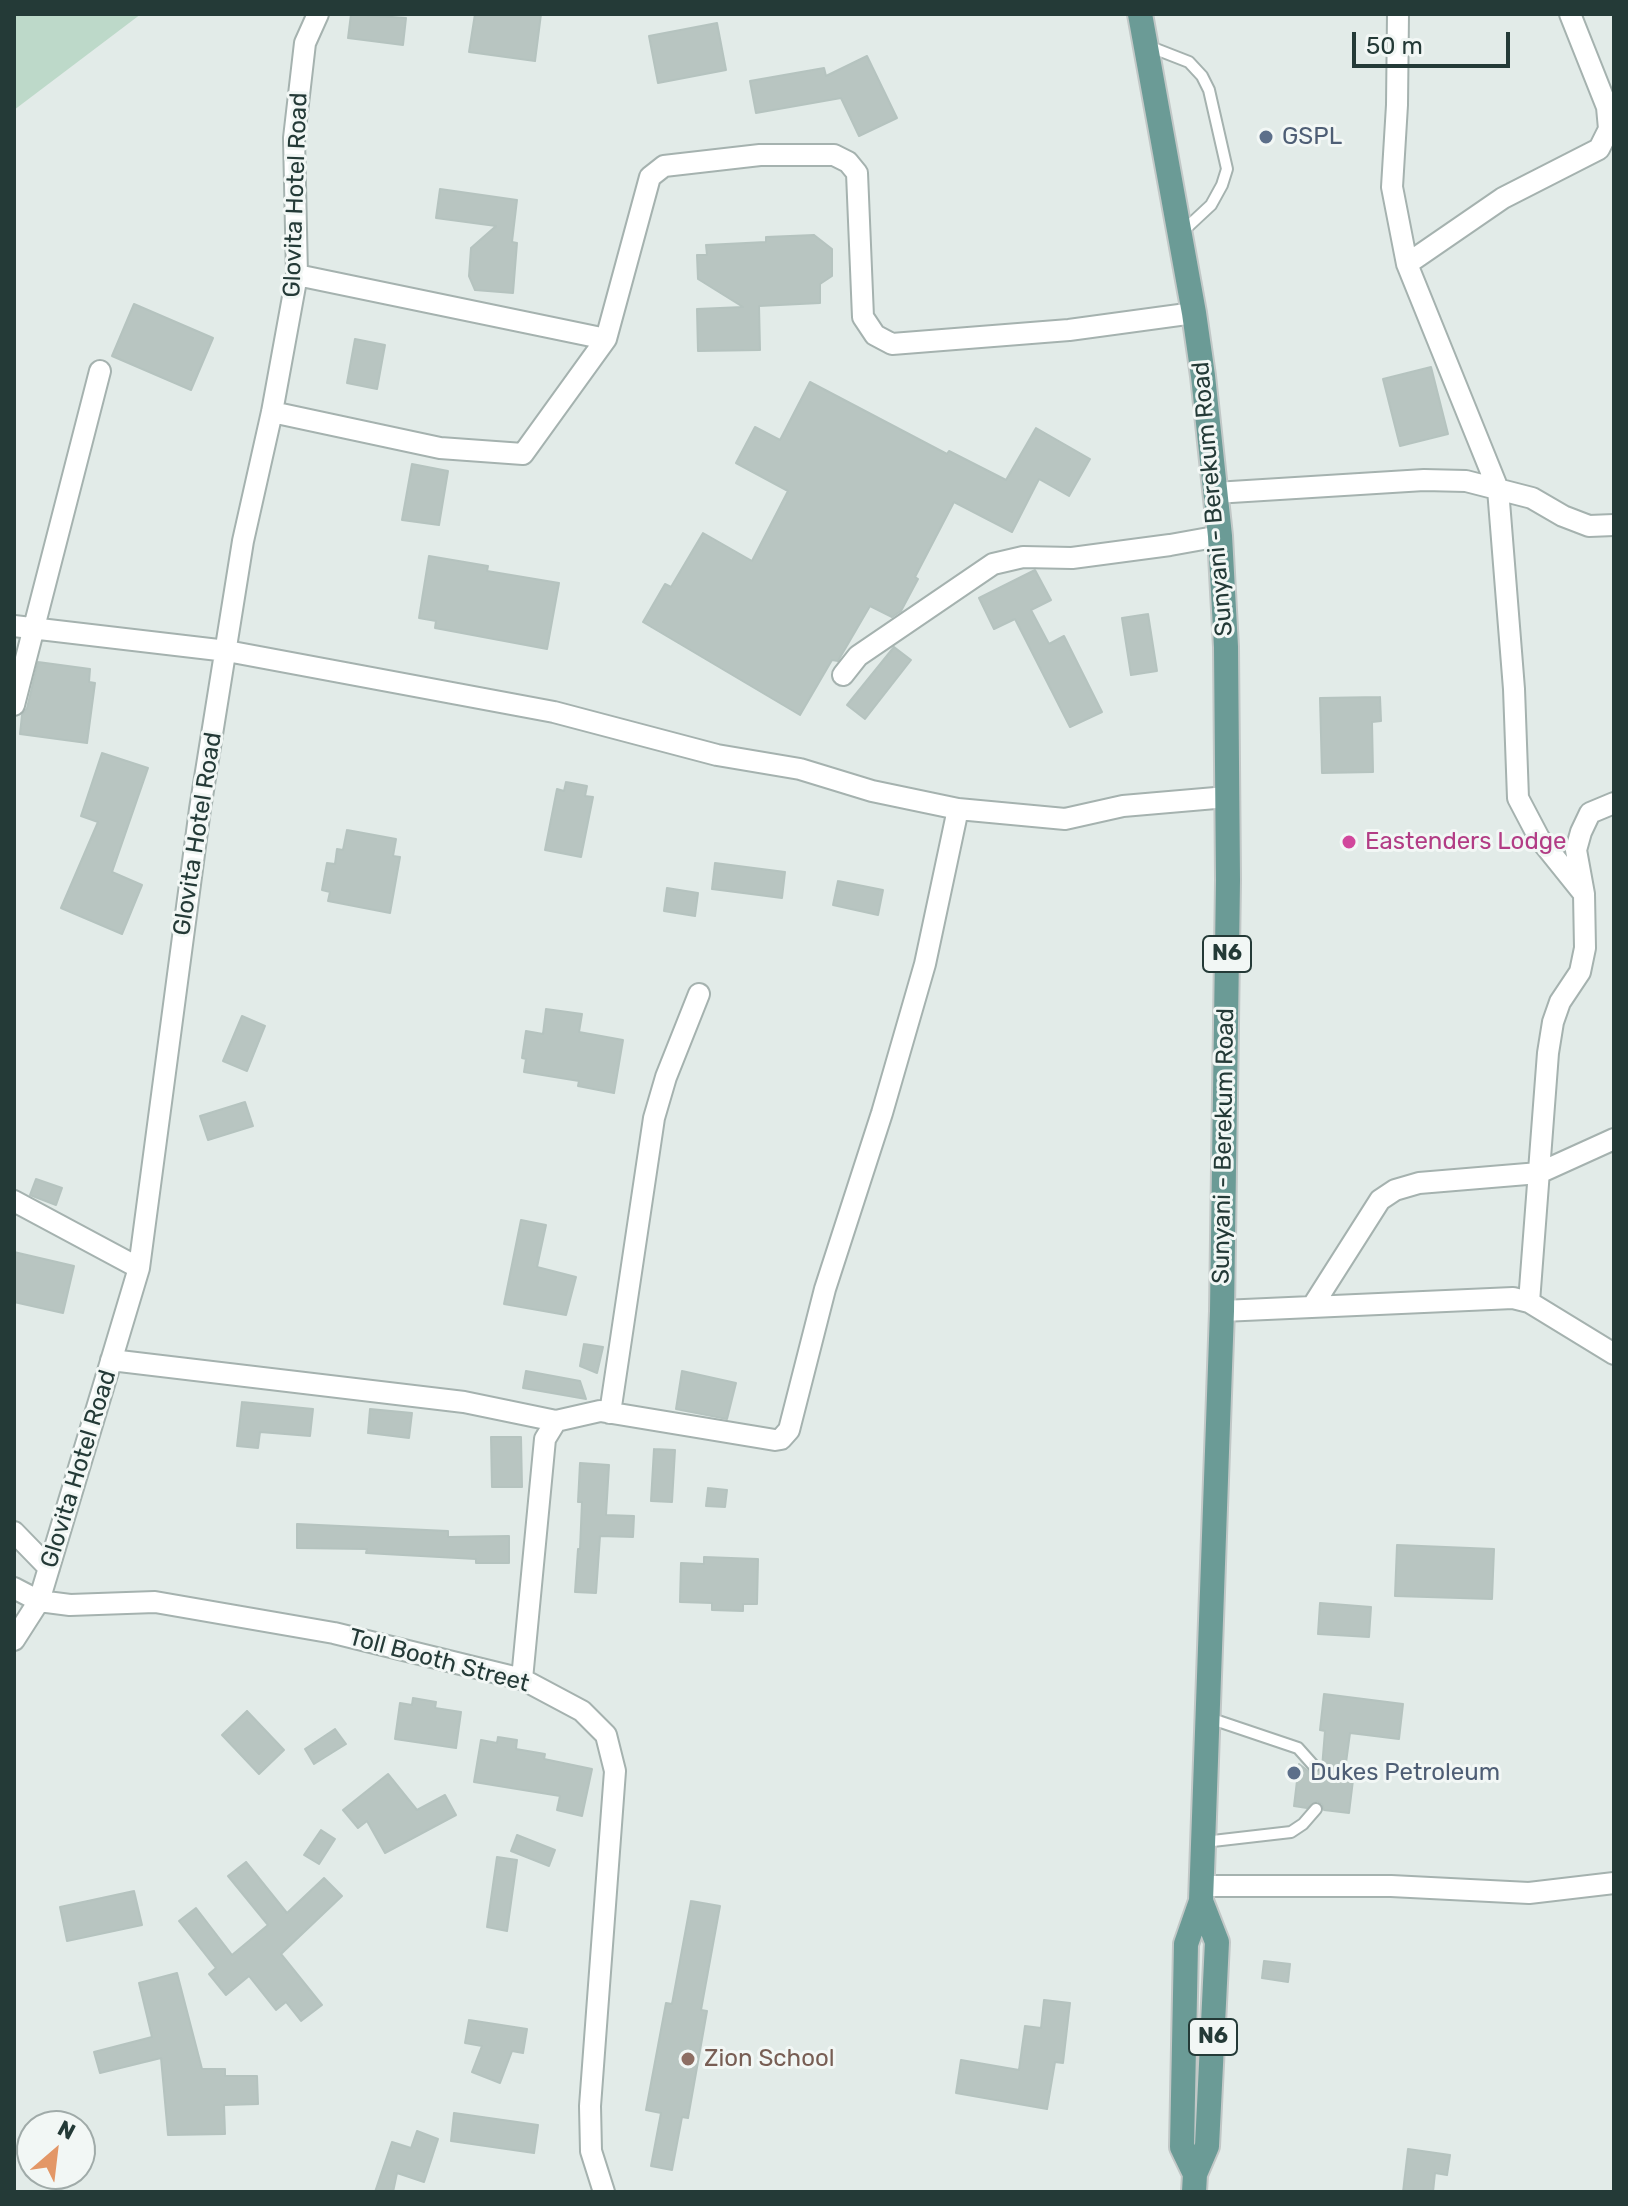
<!DOCTYPE html>
<html>
<head>
<meta charset="utf-8">
<style>
  body { margin:0 }
  #map { position:relative; width:1628px; height:2206px; overflow:hidden; background:#e2ebe8; font-family:Rubik,sans-serif }
  canvas { display:block }
  .frame { position:absolute; inset:0; border:16px solid #243a37; pointer-events:none }
  .north { position:absolute; left:16px; top:2110px; width:80px; height:80px; box-sizing:border-box; background:#f2f7f5; border:2px solid #a0aba9; border-radius:50%; rotate:28deg; font-size:22px; font-weight:700; line-height:32px; text-align:center; color:#243a37 }
  .north::after { content:''; display:block; margin:auto; width:28px; height:36px; background:#e39767; clip-path:polygon(50% 0,100% 100%,50% 72%,0 100%) }
  .scale { position:absolute; left:1352px; top:32px; width:158px; height:36px; box-sizing:border-box; border:4px solid #243a37; border-top:0; padding-left:10px; font-size:24px; line-height:28px; white-space:nowrap; color:#243a37; -webkit-text-stroke:6px #f2f7f5; paint-order:stroke }
</style>
</head>
<body>
<div id="map">
<canvas width="1628" height="2206"></canvas>
<div class="frame"></div>
<div class="north">N</div>
<div class="scale">50 m</div>
</div>
<script>
const c = document.querySelector('canvas').getContext('2d');
c.lineJoin = 'round';
function fillPath(path, color) {
  c.fillStyle = color;
  c.fill(path, 'evenodd');
}
function toPath(rows) {
  const path = new Path2D();
  for (const r of rows) {
    path.moveTo(r[0], r[1]);
    for (let i = 2; i < r.length; i += 2) path.lineTo(r[i], r[i + 1]);
  }
  return path;
}
function strokePath(path, color, width, dash) {
  c.strokeStyle = color;
  c.lineWidth = width;
  c.lineCap = dash ? 'butt' : 'round';
  c.setLineDash(dash || []);
  c.stroke(path);
}
function drawText(font, color, halo, rows, align = 'center') {
  c.font = font + ' Rubik,sans-serif';
  c.lineWidth = 6;
  c.setLineDash([]);
  c.textBaseline = 'middle';
  c.strokeStyle = halo;
  c.fillStyle = color;
  for (const [text, x, y, turn = 0] of rows) {
    c.save();
    c.translate(x, y);
    c.rotate((+turn || 0) * Math.PI / 180);
    c.textAlign = isNaN(turn) ? turn : align;
    if (halo) c.strokeText(text, 0, 0);
    c.fillText(text, 0, 0);
    c.restore();
  }
}
fillPath(toPath([
  [14,14,141,14,14,110]
]), '#bdd9c9');
const building = toPath([
  [351,14,406,18,403,45,348,38,351,14],
  [475,14,541,14,535,61,469,52,475,14],
  [717,23,726,70,658,83,649,36,717,23],
  [867,56,897,118,859,136,841,98,756,113,750,81,824,68,826,76,867,56],
  [440,189,517,200,512,242,517,243,513,293,475,290,469,276,471,248,496,226,436,218,440,189],
  [814,235,832,249,832,276,820,284,820,303,759,306,760,350,698,351,697,309,743,307,698,279,697,255,707,255,706,245,766,242,766,237,814,235],
  [134,304,213,338,191,390,112,356,134,304],
  [355,339,385,345,377,389,347,383,355,339],
  [1431,367,1448,434,1400,446,1383,379,1431,367],
  [810,382,947,454,949,451,1006,480,1036,428,1090,459,1069,496,1039,479,1012,532,954,502,915,577,918,579,901,611,892,617,870,606,838,661,832,660,800,715,643,622,665,584,671,587,703,533,752,561,788,491,736,463,755,427,780,440,810,382],
  [412,464,448,471,439,525,402,520,412,464],
  [429,556,488,566,487,571,559,583,547,649,435,628,436,621,419,618,429,556],
  [1035,570,1051,600,1031,610,1049,644,1064,636,1102,712,1070,727,1015,619,994,629,979,598,1035,570],
  [1148,614,1157,671,1131,675,1122,618,1148,614],
  [894,647,911,660,865,719,847,705,894,647],
  [38,662,90,669,89,682,95,683,87,743,20,734,22,715,27,708,38,662],
  [1380,697,1381,721,1372,722,1373,772,1322,773,1320,698,1380,697],
  [102,753,148,768,112,872,142,885,122,934,61,908,98,822,81,816,102,753],
  [566,782,587,786,585,796,593,797,581,857,545,850,557,789,564,791,566,782],
  [347,830,396,839,393,856,400,857,390,913,328,901,330,892,322,890,327,863,335,864,337,849,343,850,347,830],
  [715,863,785,872,782,898,712,889,715,863],
  [838,881,883,890,878,915,833,905,838,881],
  [667,888,698,893,695,916,664,911,667,888],
  [546,1009,582,1014,579,1032,623,1040,614,1093,578,1086,579,1081,524,1072,526,1059,522,1058,526,1031,543,1034,546,1009],
  [242,1016,265,1026,247,1071,223,1061,242,1016],
  [245,1102,253,1126,208,1140,200,1116,245,1102],
  [36,1179,62,1188,56,1205,30,1195,36,1179],
  [521,1220,546,1225,537,1267,576,1277,566,1315,504,1304,521,1220],
  [14,1252,74,1266,63,1313,14,1302,14,1252],
  [584,1344,603,1347,597,1373,580,1366,584,1344],
  [526,1371,580,1381,586,1399,523,1388,526,1371],
  [682,1371,736,1383,727,1419,676,1409,682,1371],
  [242,1402,313,1409,310,1436,260,1432,258,1448,237,1446,242,1402],
  [370,1409,412,1413,409,1438,368,1433,370,1409],
  [491,1437,521,1437,522,1487,492,1487,491,1437],
  [654,1449,675,1450,672,1502,651,1501,654,1449],
  [580,1463,609,1465,606,1515,634,1516,633,1537,600,1536,596,1593,575,1592,578,1549,580,1549,582,1502,578,1502,580,1463],
  [708,1488,727,1490,725,1507,706,1506,708,1488],
  [297,1524,448,1531,448,1537,509,1536,509,1563,476,1563,476,1559,366,1553,367,1549,297,1548,297,1524],
  [1397,1545,1494,1549,1492,1599,1395,1596,1397,1545],
  [704,1557,758,1559,757,1604,743,1604,743,1611,712,1610,712,1603,680,1602,681,1563,704,1564,704,1557],
  [1320,1603,1371,1607,1369,1637,1318,1634,1320,1603],
  [1324,1694,1403,1704,1399,1739,1350,1733,1345,1770,1354,1772,1349,1813,1324,1810,1322,1804,1317,1801,1307,1808,1294,1806,1299,1764,1312,1774,1319,1772,1322,1768,1325,1731,1320,1730,1324,1694],
  [413,1698,436,1702,435,1708,461,1712,456,1748,395,1739,400,1703,412,1705,413,1698],
  [247,1711,284,1750,259,1774,222,1735,247,1711],
  [335,1729,346,1744,314,1764,305,1749,335,1729],
  [498,1737,517,1740,516,1749,545,1754,544,1759,592,1769,582,1816,557,1810,560,1796,474,1782,481,1740,497,1743,498,1737],
  [388,1774,417,1810,445,1795,456,1815,385,1853,367,1821,358,1828,343,1810,388,1774],
  [321,1830,335,1839,319,1864,304,1855,321,1830],
  [517,1835,555,1850,549,1866,511,1851,517,1835],
  [497,1857,517,1860,507,1931,487,1927,497,1857],
  [246,1862,287,1913,324,1878,342,1896,281,1954,322,2005,301,2021,286,2002,276,2010,249,1976,226,1995,209,1974,216,1968,179,1921,196,1908,232,1955,268,1925,228,1876,246,1862],
  [134,1891,142,1925,67,1941,60,1907,134,1891],
  [691,1901,720,1906,701,2010,707,2011,688,2118,682,2117,672,2170,651,2166,661,2113,646,2110,666,2003,672,2004,691,1901],
  [1264,1961,1290,1964,1288,1982,1262,1978,1264,1961],
  [177,1973,202,2069,225,2069,225,2076,257,2076,258,2104,224,2105,225,2134,168,2135,161,2058,100,2073,94,2052,152,2037,139,1983,177,1973],
  [1044,2000,1070,2003,1063,2063,1055,2062,1047,2109,956,2093,961,2060,1019,2070,1025,2026,1041,2028,1044,2000],
  [469,2020,527,2029,523,2053,512,2051,500,2083,472,2072,482,2046,465,2043,469,2020],
  [454,2113,538,2125,534,2153,451,2141,454,2113],
  [417,2131,438,2139,424,2182,397,2173,393,2192,375,2192,392,2142,411,2148,417,2131],
  [1408,2149,1450,2155,1447,2175,1435,2173,1433,2192,1403,2192,1408,2149]
]);
fillPath(building, '#b8c5c1');
strokePath(building, '#b5c3bf', 2);
const service = toPath([
  [1148,46,1189,62,1202,76,1209,90,1227,169,1222,185,1211,205,1182,232],
  [1209,1718,1298,1748,1314,1766],
  [1204,1842,1291,1832,1303,1824,1316,1809]
]);
const minor = toPath([
  [1398,14,1397,105,1392,187,1407,264,1498,489,1514,689,1518,798,1539,838,1584,894],
  [1407,264,1503,198,1599,149,1609,129,1607,107,1570,14],
  [297,275,606,339,650,177,664,166,760,155,834,155,848,162,857,173,863,317,875,335,892,344,1069,330,1194,313],
  [272,412,440,448,523,454,606,339],
  [1215,493,1424,480,1466,481,1532,498,1563,516,1589,526,1614,525],
  [14,626,227,651,554,712,717,755,800,769,872,791,958,809],
  [843,675,858,656,993,564,1023,557,1072,558,1170,545,1220,536],
  [14,705,100,371],
  [14,1201,139,1268],
  [1529,1302,1614,1354],
  [1312,1307,1380,1200,1395,1190,1419,1183,1539,1173,1614,1139],
  [1222,1311,1513,1298,1529,1302,1548,1053,1553,1022,1560,1002,1580,972,1585,948,1584,894,1576,850,1581,832,1590,813,1614,803],
  [111,1360,464,1402,556,1421],
  [610,1413,654,1118,666,1077,699,994],
  [14,1532,49,1568],
  [14,1588,39,1601,70,1605,155,1602,334,1633,522,1679,582,1711,606,1735,615,1771,590,2106,591,2151,604,2192],
  [14,1640,39,1601,139,1268,200,809,243,541,272,412,297,275,294,138,305,43,318,14],
  [522,1679,545,1439,556,1421,600,1411,775,1440,781,1439,789,1430,825,1289,882,1113,925,964,958,809,1065,819,1123,806,1227,797],
  [1202,1886,1391,1886,1529,1893,1614,1883]
]);
const primary = toPath([
  [1140,14,1194,313,1203,376,1220,536,1226,647,1228,880,1222,1311,1201,1901,1186,1944,1182,2147,1195,2174],
  [1194,2192,1195,2174,1207,2146,1217,1942,1201,1901]
]);
strokePath(service, '#a5b2af', 14);
strokePath(minor, '#a5b2af', 24);
strokePath(primary, '#c2c8c7', 28);
strokePath(service, '#fff', 10);
strokePath(minor, '#fff', 20);
strokePath(primary, '#6b9b96', 24);
for (const [x, y, r, color] of [
  [1266,137,8,"#5c6f8a"],
  [1349,842,8,"#d1479c"],
  [1294,1773,8,"#5c6f8a"],
  [688,2059,8,"#8d6e63"]
]) {
  const dot = new Path2D();
  dot.arc(x, y, r, 0, 2 * Math.PI);
  c.fillStyle = color;
  c.fill(dot);
  strokePath(dot, '#f2f7f5', 3);
}
for (const [x, y, w] of [
  [1227,954,48],
  [1213,2037,48]
]) {
  const box = new Path2D();
  box.roundRect(x - w / 2, y - 18, w, 36, 6);
  c.fillStyle = '#f2f7f5';
  c.fill(box);
  strokePath(box, '#243a37', 2);
}
drawText('bold 22px', '#243a37', null, [
  ["N6",1227,954],
  ["N6",1213,2037]
]);
drawText('24px', '#4e5e75', '#f2f7f5', [
  ["GSPL",1282,137],
  ["Dukes Petroleum",1310,1773]
], 'left');
drawText('24px', '#243a37', '#f2f7f5', [
  ["Glovita Hotel Road",296,195,-88],
  ["Sunyani - Berekum Road",1213,499,-95],
  ["Glovita Hotel Road",198,834,-81],
  ["Sunyani - Berekum Road",1224,1146,-89],
  ["Glovita Hotel Road",79,1469,-73],
  ["Toll Booth Street",439,1661,15]
]);
drawText('24px', '#b23c85', '#f2f7f5', [
  ["Eastenders Lodge",1365,842]
], 'left');
drawText('24px', '#785e54', '#f2f7f5', [
  ["Zion School",704,2059]
], 'left');
</script>
</body>
</html>
